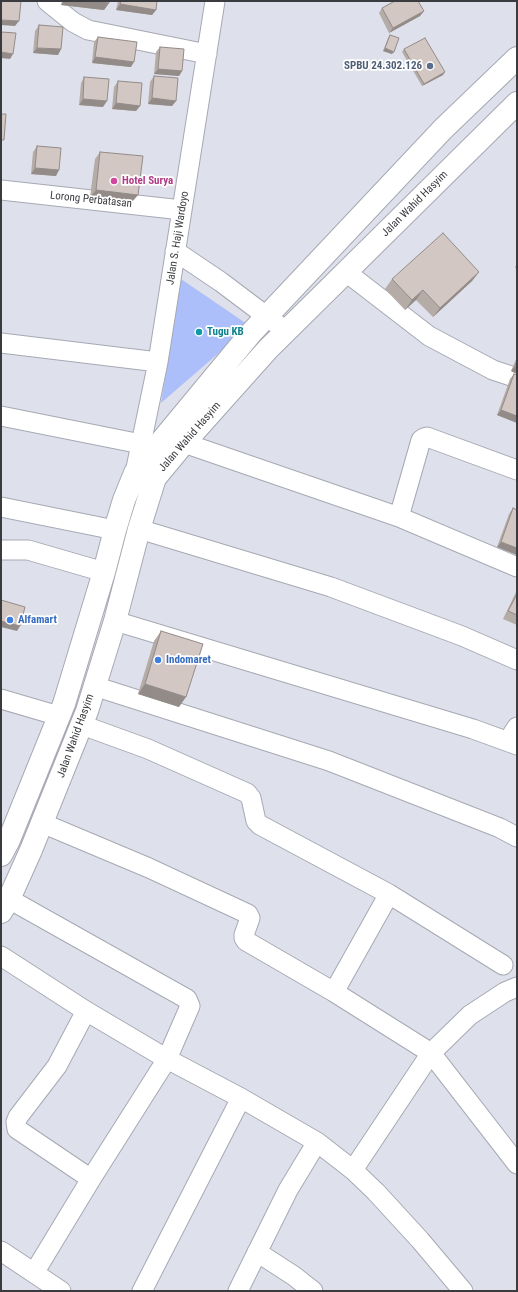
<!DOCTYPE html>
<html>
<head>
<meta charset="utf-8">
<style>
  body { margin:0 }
  #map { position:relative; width:518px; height:1292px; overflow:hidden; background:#dee1eb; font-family:"Roboto Condensed",sans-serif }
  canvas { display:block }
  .frame { position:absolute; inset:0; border:2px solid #393b3f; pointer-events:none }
</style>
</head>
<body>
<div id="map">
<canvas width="518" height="1292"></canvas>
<div class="frame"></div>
</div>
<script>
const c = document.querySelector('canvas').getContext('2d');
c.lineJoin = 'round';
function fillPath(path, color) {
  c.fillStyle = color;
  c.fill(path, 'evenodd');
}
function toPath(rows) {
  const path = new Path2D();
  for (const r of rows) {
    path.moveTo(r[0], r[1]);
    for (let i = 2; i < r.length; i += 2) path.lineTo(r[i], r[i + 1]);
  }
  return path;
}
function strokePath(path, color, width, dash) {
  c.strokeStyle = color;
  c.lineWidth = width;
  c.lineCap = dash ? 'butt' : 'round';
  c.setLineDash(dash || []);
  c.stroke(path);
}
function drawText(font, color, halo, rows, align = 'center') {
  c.font = font + ' "Roboto Condensed",sans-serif';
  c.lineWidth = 3.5;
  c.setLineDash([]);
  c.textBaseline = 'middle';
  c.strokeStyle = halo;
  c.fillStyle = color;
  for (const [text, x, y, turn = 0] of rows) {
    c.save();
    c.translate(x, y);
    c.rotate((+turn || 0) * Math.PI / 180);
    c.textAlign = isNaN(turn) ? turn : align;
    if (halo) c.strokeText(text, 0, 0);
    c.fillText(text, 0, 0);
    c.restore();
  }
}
fillPath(toPath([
  [181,279,250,326,161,403]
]), '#adbffa');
const street = toPath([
  [47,1,73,22,88,30,207,54],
  [1,190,182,210],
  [175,251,221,282,286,331],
  [346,272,429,336,493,370,517,378],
  [1,343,158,362],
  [1,416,141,444],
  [184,443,399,517,517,567],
  [135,473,158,362,215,1],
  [1,507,115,530],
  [399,517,421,440,424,438,427,437,517,470],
  [139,529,331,587,462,636,517,660],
  [1,550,28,550,104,572],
  [115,621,473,729,517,745],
  [94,686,329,761,500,828,517,837],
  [1,699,59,716],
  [82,725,148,749,247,793,251,798,256,821,260,825,389,894,503,965],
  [508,741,517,727],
  [42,823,149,868,248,914,250,918,244,935,244,938,246,941,334,992,431,1053,517,1164],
  [1,956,86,1011,167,1059,241,1098,317,1142,353,1170,376,1192,420,1240,463,1291],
  [334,992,389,894],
  [86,1011,57,1066,18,1117,16,1122,17,1129,91,1179],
  [353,1170,431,1053,470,1015,505,992,517,987],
  [1,1251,34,1273,91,1179,167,1059,190,1006,187,999,9,899],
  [257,1252,294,1276,313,1291],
  [34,1273,61,1291],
  [142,1291,241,1098],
  [238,1291,288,1190,317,1142]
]);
const highway = toPath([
  [1,855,9,840,64,704,104,572,115,530,124,500,135,473,251,333,443,129,517,58],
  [1,912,9,899,31,850,87,711,115,621,139,529,155,478,184,443,268,349,517,103]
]);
strokePath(street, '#a6a9b3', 21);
strokePath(highway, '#a6a9b3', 24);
strokePath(street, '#fff', 19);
strokePath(highway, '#fff', 22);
fillPath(toPath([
  [62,1,109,1,109,3,104,10,61,5],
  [118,1,157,1,156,10,152,15,116,10],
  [382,8,424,11,420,16,389,33,379,13],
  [39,25,61,49,58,55,33,53,35,31],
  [390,35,392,54,383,51,388,38],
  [98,37,131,67,92,63,94,42],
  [160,47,182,71,179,76,154,74,156,52],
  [404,49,443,75,422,86,402,52],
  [154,76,176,101,172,106,148,104,150,82],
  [84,77,103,107,79,105,81,83],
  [118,81,140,106,136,111,112,109,114,87],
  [37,146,56,176,31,174,33,152],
  [100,152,132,202,90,197,95,159],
  [517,264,517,270,515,267],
  [479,272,472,281,433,317,416,300,405,310,385,289,392,279],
  [517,357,517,374,511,371],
  [514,374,517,423,497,415,510,379],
  [513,508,517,510,517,555,497,547,509,514],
  [517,590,517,625,503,619],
  [161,631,179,707,138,694,154,641]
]), '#b5aba7');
fillPath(toPath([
  [64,1,95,1,109,3,104,10,61,5],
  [120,4,156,10,152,15,116,10],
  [424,11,420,16,389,33,393,28],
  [1,20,19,21,15,26,1,25],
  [37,48,61,49,58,55,33,53],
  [385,48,394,52,392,54,383,51],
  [1,52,13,54,10,59,1,58],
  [95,57,134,62,131,67,92,63],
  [158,69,182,71,179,76,154,74],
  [445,72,443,75,422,86,424,84],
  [152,98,176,101,172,106,148,104],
  [83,99,107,101,103,107,79,105],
  [116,103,140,106,136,111,112,109],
  [35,168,59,170,56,176,31,174],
  [96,190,138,195,132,202,90,197],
  [479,272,472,281,433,317,440,308],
  [423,290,416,300,405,310,412,300],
  [515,366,517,367,517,374,511,371],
  [501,410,517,416,517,423,497,415],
  [501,542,517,548,517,555,497,547],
  [1,621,20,626,17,631,1,627],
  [145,684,186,697,179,707,138,694]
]), '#938b88');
const building = toPath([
  [1,1,21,1,19,21,1,20,1,1],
  [95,1,109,1,109,3,95,1],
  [121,1,157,1,156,10,120,4,121,1],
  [395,1,418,1,424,11,393,28,382,8,395,1],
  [39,25,63,27,61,49,37,48,39,25],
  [1,32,16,33,13,54,1,52,1,32],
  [390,35,399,38,394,52,385,48,390,35],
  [98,37,137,42,134,62,95,57,98,37],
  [425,38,445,72,424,84,404,49,425,38],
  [160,47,184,49,182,71,158,69,160,47],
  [154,76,178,78,176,101,152,98,154,76],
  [84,77,109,79,107,101,83,99,84,77],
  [118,81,142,83,140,106,116,103,118,81],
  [1,114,6,114,4,140,1,140,1,114],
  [37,146,61,148,59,170,35,168,37,146],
  [100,152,143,156,138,195,96,190,100,152],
  [443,233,479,272,440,308,423,290,412,300,392,279,443,233],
  [517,361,517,367,515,366,517,361],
  [514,374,517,375,517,416,501,410,514,374],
  [513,508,517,510,517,548,501,542,513,508],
  [517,594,517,615,508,611,517,594],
  [1,600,25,607,20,626,1,621,1,600],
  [161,631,203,644,186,697,145,684,161,631]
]);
fillPath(building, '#d2c7c2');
strokePath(building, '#938b88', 1);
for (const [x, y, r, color] of [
  [430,66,4,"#5c6f8a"],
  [114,181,4,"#d1479c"],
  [199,332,4,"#0f9aa8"],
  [10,620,4,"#3f7fe0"],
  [158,660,4,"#3f7fe0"]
]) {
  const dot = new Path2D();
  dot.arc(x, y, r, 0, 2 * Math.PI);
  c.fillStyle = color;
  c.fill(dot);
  strokePath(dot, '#fff', 1.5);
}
drawText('bold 11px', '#4e5e75', '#fff', [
  ["SPBU 24.302.126",422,66]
], 'right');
drawText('bold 11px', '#b23c85', '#fff', [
  ["Hotel Surya",122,181]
], 'left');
drawText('11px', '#393b3f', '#fff', [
  ["Lorong Perbatasan",91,200,6],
  ["Jalan Wahid Hasyim",415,204,-45],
  ["Jalan S. Haji Wardoyo",178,238,-81],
  ["Jalan Wahid Hasyim",190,437,-49],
  ["Jalan Wahid Hasyim",76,736,-70]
]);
drawText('bold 11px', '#0d838f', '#fff', [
  ["Tugu KB",207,332]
], 'left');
drawText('bold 11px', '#366cbe', '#fff', [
  ["Alfamart",18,620],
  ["Indomaret",166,660]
], 'left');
</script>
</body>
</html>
